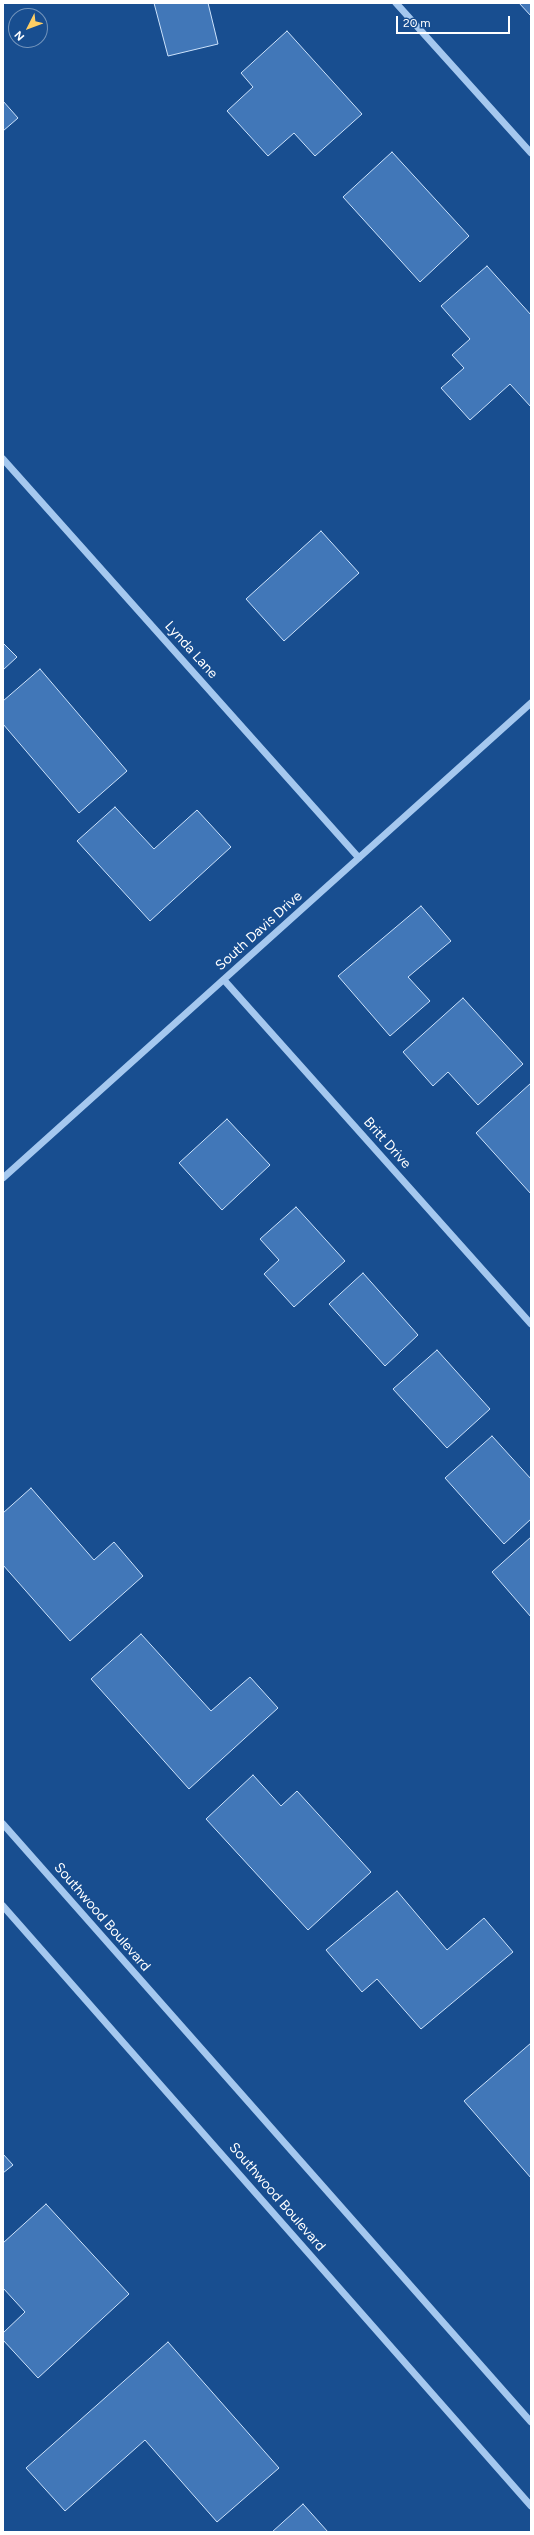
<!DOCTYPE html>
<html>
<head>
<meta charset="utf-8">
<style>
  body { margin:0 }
  #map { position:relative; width:534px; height:2535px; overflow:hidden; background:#184e90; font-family:Figtree,sans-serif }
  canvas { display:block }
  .frame { position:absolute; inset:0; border:4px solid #fff; pointer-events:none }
  .north { position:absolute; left:8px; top:8px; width:40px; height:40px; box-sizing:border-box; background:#184e90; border:1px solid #7495bc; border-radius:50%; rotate:228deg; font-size:11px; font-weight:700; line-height:16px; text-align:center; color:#fff }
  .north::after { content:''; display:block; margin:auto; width:14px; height:18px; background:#ffcf64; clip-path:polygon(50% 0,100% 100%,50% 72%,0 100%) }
  .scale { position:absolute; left:396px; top:16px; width:114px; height:18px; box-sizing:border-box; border:2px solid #fff; border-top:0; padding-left:5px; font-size:12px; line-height:14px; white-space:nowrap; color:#fff; -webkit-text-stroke:3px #184e90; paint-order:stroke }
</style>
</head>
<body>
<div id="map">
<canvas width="534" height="2535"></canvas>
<div class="frame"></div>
<div class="north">N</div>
<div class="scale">20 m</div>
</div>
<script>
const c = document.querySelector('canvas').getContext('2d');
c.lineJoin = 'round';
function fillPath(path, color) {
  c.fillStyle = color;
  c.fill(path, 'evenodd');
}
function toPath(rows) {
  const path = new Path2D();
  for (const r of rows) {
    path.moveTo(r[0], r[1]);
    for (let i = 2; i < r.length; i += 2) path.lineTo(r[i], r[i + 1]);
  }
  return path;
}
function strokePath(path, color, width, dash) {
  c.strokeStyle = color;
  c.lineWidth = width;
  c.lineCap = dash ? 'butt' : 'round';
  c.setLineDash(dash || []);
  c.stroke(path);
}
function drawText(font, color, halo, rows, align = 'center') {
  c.font = font + ' Figtree,sans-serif';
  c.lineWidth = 3.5;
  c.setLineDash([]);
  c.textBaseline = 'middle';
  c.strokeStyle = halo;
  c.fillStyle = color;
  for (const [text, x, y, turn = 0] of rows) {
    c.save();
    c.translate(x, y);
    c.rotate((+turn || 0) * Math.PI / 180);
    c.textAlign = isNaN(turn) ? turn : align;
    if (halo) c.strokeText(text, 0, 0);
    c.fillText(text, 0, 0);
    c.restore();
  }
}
const building = toPath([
  [154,3,208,3,218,44,168,56,154,3],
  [519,3,531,3,531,16,519,3],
  [287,31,362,114,315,156,294,133,268,156,227,111,253,87,241,73,287,31],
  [3,101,18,118,3,131,3,101],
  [392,152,469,236,420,282,343,197,392,152],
  [487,266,531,315,531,407,510,384,470,420,441,388,464,368,452,355,470,339,441,306,487,266],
  [321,531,359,573,284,641,246,599,321,531],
  [3,643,17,657,3,670,3,643],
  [40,669,127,771,79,813,3,724,3,701,40,669],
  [115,807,154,849,197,810,231,847,150,921,77,841,115,807],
  [421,906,451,941,408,977,430,1001,390,1036,338,976,421,906],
  [463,998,523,1064,478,1105,448,1072,433,1086,403,1052,463,998],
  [531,1083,531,1194,476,1133,531,1083],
  [227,1119,270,1165,222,1210,179,1163,227,1119],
  [296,1207,345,1261,294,1307,264,1274,279,1260,260,1239,296,1207],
  [363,1273,418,1335,385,1366,329,1304,363,1273],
  [437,1350,490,1409,447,1448,393,1389,437,1350],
  [492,1436,531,1479,531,1519,504,1544,445,1478,492,1436],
  [31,1488,94,1560,114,1542,143,1576,70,1641,3,1565,3,1513,31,1488],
  [531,1537,531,1617,492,1572,531,1537],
  [141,1634,211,1711,250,1677,278,1708,189,1789,91,1679,141,1634],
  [253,1775,281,1806,297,1791,371,1872,308,1930,206,1819,253,1775],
  [397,1891,447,1950,484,1918,513,1952,421,2029,377,1979,362,1992,326,1950,397,1891],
  [531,2043,531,2178,464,2101,531,2043],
  [3,2154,13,2165,3,2173,3,2154],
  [46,2204,129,2294,38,2378,3,2340,3,2333,25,2312,3,2288,3,2243,46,2204],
  [168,2342,279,2468,217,2522,145,2440,65,2511,26,2468,168,2342],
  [303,2504,328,2532,272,2532,303,2504]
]);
fillPath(building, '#4177b8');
strokePath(building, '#cce2fb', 1);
strokePath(toPath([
  [396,3,531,153],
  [3,459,359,858],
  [224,980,531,1324],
  [3,1178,531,703],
  [3,1824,531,2422],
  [3,1906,531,2506]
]), '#a5c8ef', 7);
drawText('14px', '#fff', '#184e90', [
  ["Lynda Lane",191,650,48],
  ["South Davis Drive",259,931,-42],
  ["Britt Drive",387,1143,48],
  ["Southwood Boulevard",102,1917,49],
  ["Southwood Boulevard",277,2197,49]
]);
</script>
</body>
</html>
